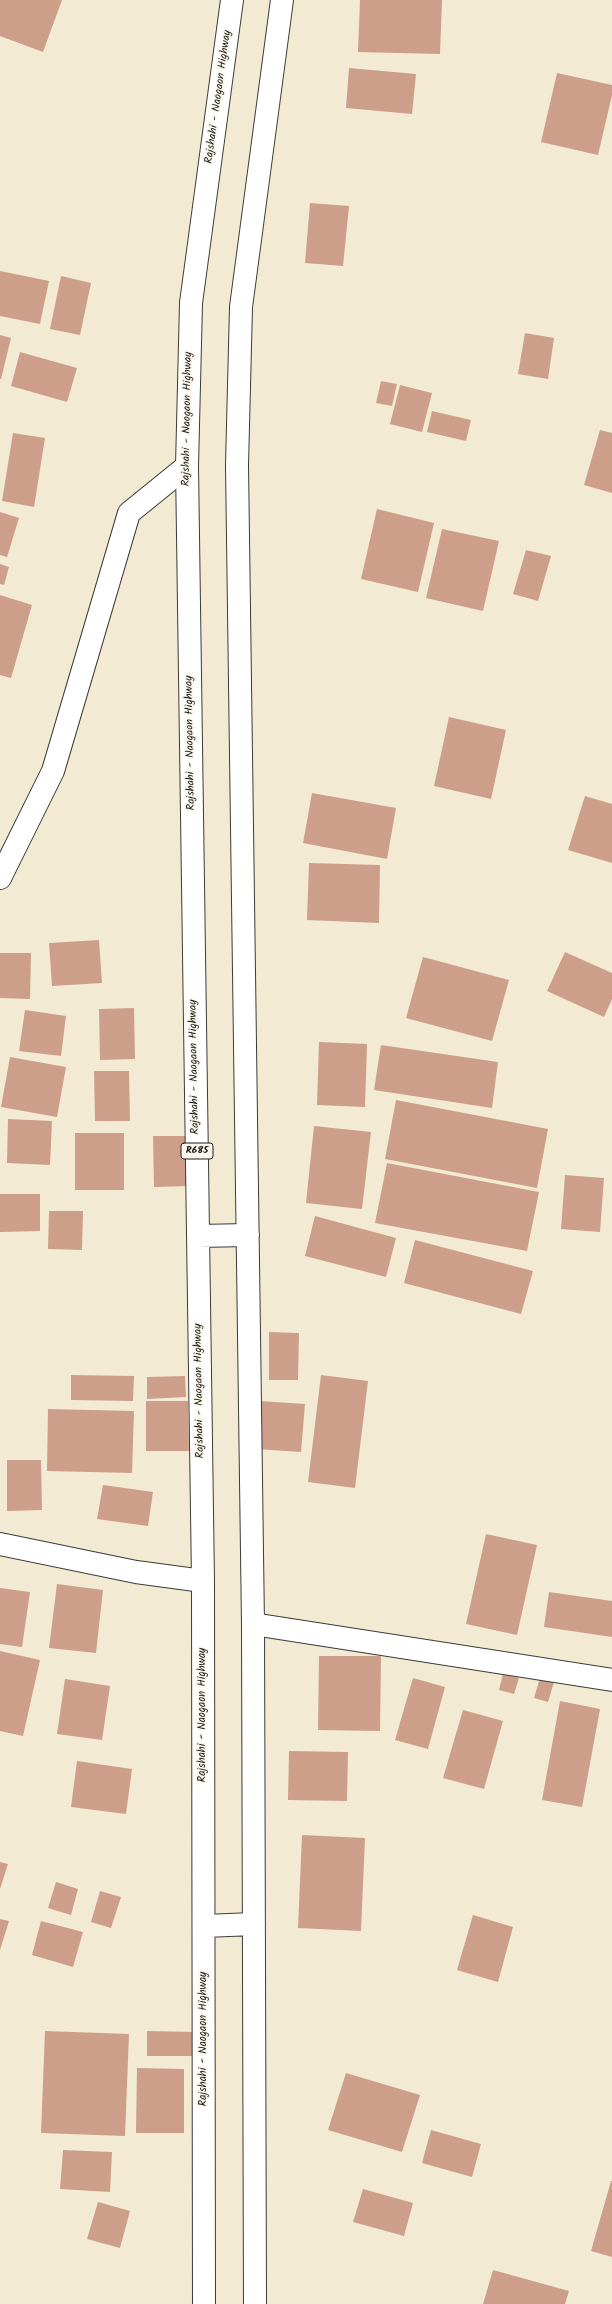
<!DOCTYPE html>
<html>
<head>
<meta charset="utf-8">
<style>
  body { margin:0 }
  canvas { display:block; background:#f2ead2 }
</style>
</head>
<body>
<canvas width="612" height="2304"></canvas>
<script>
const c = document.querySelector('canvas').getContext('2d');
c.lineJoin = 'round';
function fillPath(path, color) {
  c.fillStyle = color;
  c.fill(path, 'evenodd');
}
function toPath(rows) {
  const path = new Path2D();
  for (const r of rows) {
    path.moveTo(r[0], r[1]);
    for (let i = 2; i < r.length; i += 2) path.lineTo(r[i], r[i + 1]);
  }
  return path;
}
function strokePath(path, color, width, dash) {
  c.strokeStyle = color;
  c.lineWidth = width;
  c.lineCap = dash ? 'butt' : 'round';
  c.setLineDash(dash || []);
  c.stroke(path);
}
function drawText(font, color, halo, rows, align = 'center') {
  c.font = font + ' Kalam,sans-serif';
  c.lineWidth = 3.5;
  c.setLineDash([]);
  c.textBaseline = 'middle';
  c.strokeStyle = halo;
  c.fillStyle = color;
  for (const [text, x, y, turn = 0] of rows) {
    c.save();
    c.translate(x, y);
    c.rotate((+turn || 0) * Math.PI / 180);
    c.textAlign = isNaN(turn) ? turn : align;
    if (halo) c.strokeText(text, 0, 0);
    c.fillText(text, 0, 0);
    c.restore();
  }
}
fillPath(toPath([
  [0,0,62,0,43,52,0,36],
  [360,0,442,0,440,54,358,52],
  [349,68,416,74,412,114,346,108],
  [557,73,612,85,612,95,598,155,541,142],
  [310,203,349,206,343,266,305,263],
  [0,271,49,281,40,324,0,316],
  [61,276,91,283,80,335,50,329],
  [525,333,554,338,548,379,518,374],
  [0,335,11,338,1,379,0,379],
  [20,352,77,368,67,402,11,386],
  [381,381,397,384,392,406,376,403],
  [400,385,432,393,422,432,390,424],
  [432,411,471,420,466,441,427,432],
  [600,430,612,433,612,493,584,485],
  [13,433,45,438,34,507,2,501],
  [377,509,434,523,418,592,361,579],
  [0,512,19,518,7,557,0,555],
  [442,529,499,541,483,611,426,598],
  [526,550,551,556,538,601,513,594],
  [0,564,9,567,4,585,0,584],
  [0,595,32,605,11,678,0,675],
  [449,717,506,730,491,799,434,786],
  [312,793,396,808,387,859,303,843],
  [585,796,612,804,612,863,568,850],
  [309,863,380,865,379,923,307,920],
  [99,940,102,983,52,986,49,943],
  [565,952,612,973,612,999,604,1017,547,991],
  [0,953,31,953,30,999,0,998],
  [423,957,509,980,492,1041,406,1018],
  [134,1008,135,1059,100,1060,99,1009],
  [25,1010,66,1016,61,1056,19,1051],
  [319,1042,367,1044,365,1107,317,1105],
  [381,1045,498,1062,492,1108,374,1090],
  [10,1057,66,1067,57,1117,1,1107],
  [94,1071,129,1071,130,1121,95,1121],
  [396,1100,548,1129,537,1188,385,1159],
  [8,1119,52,1121,50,1165,7,1163],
  [314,1126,371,1132,362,1209,306,1203],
  [75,1133,124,1133,124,1190,75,1190],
  [153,1136,188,1136,189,1186,154,1187],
  [387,1163,539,1192,527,1251,375,1223],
  [565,1175,604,1178,600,1232,561,1229],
  [0,1194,40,1194,40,1231,0,1232],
  [49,1211,83,1211,82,1250,48,1249],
  [315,1216,396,1238,386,1277,305,1256],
  [415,1240,533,1271,521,1314,404,1283],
  [269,1332,299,1333,298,1380,269,1380],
  [71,1375,134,1376,133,1401,71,1400],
  [321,1375,368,1381,355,1488,308,1482],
  [185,1376,186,1397,147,1399,147,1377],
  [146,1401,188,1401,189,1451,146,1451],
  [260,1401,305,1404,301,1452,256,1449],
  [48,1409,134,1411,132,1473,47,1471],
  [7,1460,41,1460,42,1510,7,1511],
  [103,1485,153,1492,148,1526,97,1519],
  [486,1534,537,1545,517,1635,466,1624],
  [57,1584,103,1590,96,1653,49,1648],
  [0,1588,30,1592,22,1647,0,1644],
  [549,1592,612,1601,612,1637,544,1627],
  [0,1651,40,1660,23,1736,0,1731],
  [319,1656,381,1656,380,1731,318,1730],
  [503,1674,519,1678,514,1694,499,1690],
  [413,1678,445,1687,428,1749,395,1740],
  [540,1678,554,1682,548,1702,534,1698],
  [65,1679,110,1686,102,1740,57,1734],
  [560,1701,600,1709,582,1807,542,1800],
  [463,1710,503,1721,484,1789,443,1778],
  [289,1751,348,1752,347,1801,288,1800],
  [77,1761,132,1769,126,1814,71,1807],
  [302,1835,365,1838,361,1931,298,1928],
  [0,1862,8,1864,0,1889],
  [56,1882,78,1889,71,1915,48,1908],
  [100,1891,121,1897,111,1928,91,1922],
  [473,1915,513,1927,498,1982,457,1970],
  [0,1919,9,1921,0,1950],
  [41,1921,83,1932,73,1967,32,1955],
  [45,2031,129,2034,125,2136,41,2133],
  [147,2031,195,2032,195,2056,147,2056],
  [137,2068,184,2069,184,2133,136,2133],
  [346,2073,420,2095,402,2152,328,2130],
  [431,2130,481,2144,472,2177,422,2163],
  [63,2150,112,2152,110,2192,60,2189],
  [611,2181,612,2181,612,2257,591,2251],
  [363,2189,413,2203,404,2236,353,2222],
  [98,2202,130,2211,120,2248,87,2239],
  [493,2270,569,2291,565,2304,483,2304]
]), '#cd9f8b');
const minor = toPath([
  [0,878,53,771,129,513,187,466],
  [0,1544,136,1572,203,1581],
  [253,1624,612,1680]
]);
const primary = toPath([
  [198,1236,248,1235],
  [204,1926,254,1924],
  [204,2304,203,1581,187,466,191,303,232,0],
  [255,2304,253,1624,237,465,241,307,282,0]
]);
strokePath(minor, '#3c3b37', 24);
strokePath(primary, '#3c3b37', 24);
strokePath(minor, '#fff', 22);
strokePath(primary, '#fff', 22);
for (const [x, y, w] of [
  [197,1151,32]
]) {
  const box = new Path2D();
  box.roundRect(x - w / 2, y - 8, w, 16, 3);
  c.fillStyle = '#fbf7ec';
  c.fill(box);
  strokePath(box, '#1c1c1c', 1);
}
drawText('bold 10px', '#1c1c1c', null, [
  ["R685",197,1151]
]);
drawText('11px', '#1c1c1c', '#fbf7ec', [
  ["Rajshahi - Naogaon Highway",219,97,-82],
  ["Rajshahi - Naogaon Highway",188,419,-89],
  ["Rajshahi - Naogaon Highway",191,743,-91],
  ["Rajshahi - Naogaon Highway",195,1067,-91],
  ["Rajshahi - Naogaon Highway",200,1391,-91],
  ["Rajshahi - Naogaon Highway",203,1715,-90],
  ["Rajshahi - Naogaon Highway",204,2039,-90]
]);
</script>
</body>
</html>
